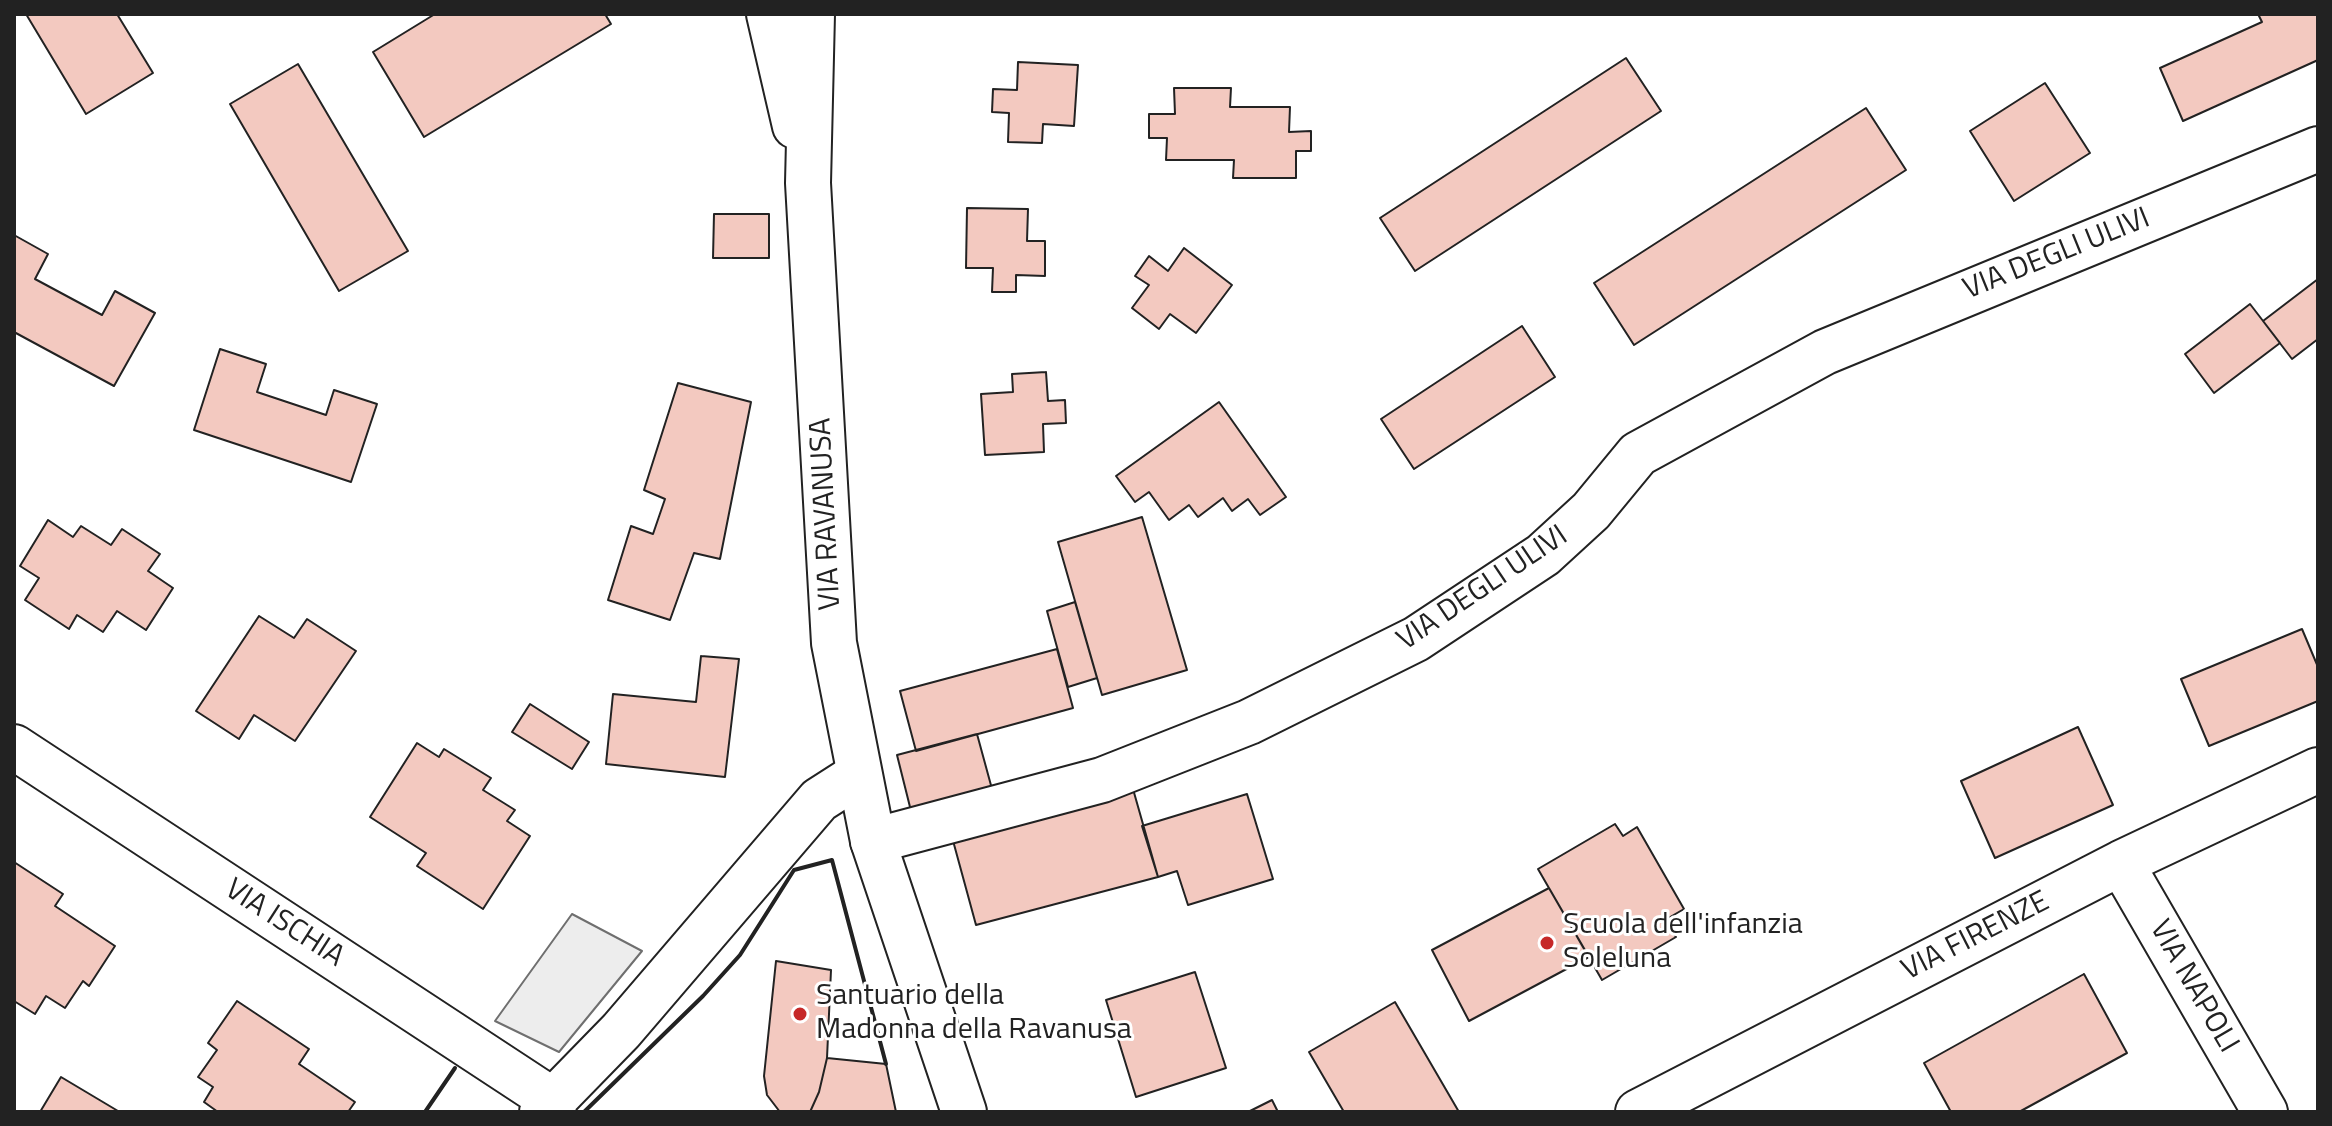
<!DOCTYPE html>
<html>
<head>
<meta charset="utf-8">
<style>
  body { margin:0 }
  #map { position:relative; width:2332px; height:1126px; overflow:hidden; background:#fff; font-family:"Titillium Web",sans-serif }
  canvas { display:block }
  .frame { position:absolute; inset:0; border:16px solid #222; pointer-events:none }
</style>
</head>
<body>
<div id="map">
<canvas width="2332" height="1126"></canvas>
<div class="frame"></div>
</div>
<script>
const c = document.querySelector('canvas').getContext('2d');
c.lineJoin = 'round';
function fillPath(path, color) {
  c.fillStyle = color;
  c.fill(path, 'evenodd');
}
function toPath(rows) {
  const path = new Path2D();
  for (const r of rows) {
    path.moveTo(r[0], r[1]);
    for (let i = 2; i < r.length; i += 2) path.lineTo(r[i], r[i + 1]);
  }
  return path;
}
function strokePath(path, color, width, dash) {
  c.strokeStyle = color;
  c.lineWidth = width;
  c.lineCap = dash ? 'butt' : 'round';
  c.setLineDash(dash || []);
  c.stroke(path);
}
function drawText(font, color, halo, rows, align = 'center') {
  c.font = font + ' "Titillium Web",sans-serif';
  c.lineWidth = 6;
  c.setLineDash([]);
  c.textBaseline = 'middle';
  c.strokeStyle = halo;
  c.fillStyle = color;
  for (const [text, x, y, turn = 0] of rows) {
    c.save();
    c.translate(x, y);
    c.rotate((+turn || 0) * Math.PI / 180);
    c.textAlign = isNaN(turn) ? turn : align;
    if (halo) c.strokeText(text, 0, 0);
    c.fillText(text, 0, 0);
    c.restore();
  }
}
const parking = toPath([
  [572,914,642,951,559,1052,495,1021,572,914]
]);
fillPath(parking, '#ededed');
strokePath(parking, '#6f6f6f', 2);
const building = toPath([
  [26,14,117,14,153,73,86,114,26,14],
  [435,14,605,14,611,24,424,137,373,52,435,14],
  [2258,14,2318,14,2318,60,2183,121,2160,68,2262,22,2258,14],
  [1626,58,1661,111,1415,271,1380,218,1626,58],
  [1018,62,1078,65,1074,126,1043,124,1042,143,1008,142,1009,113,992,112,993,89,1017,90,1018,62],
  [298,64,408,251,339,291,230,104,298,64],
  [2045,83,2090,153,2014,201,1970,131,2045,83],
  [1174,88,1231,88,1230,107,1290,107,1289,132,1311,131,1311,151,1296,151,1296,178,1233,178,1234,160,1166,160,1167,138,1149,138,1149,114,1175,114,1174,88],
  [1866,108,1906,170,1634,345,1594,283,1866,108],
  [967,208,1028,209,1027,241,1045,241,1045,276,1016,275,1016,292,992,292,993,268,966,268,967,208],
  [714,214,769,214,769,258,713,258,714,214],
  [14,235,48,254,35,279,102,315,115,291,155,313,114,386,14,332,14,235],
  [1184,248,1232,285,1196,333,1170,314,1159,329,1132,308,1149,285,1135,276,1149,256,1168,271,1184,248],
  [2318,279,2318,339,2292,359,2263,321,2318,279],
  [2250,304,2280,343,2214,393,2185,354,2250,304],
  [1522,326,1555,377,1414,469,1381,419,1522,326],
  [220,349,266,364,257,392,326,415,334,390,377,404,351,482,194,430,220,349],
  [1046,372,1048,401,1065,400,1066,423,1043,424,1044,452,985,455,981,394,1013,392,1012,374,1046,372],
  [678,383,751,402,720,559,694,553,670,620,608,600,631,526,653,534,665,499,644,490,678,383],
  [1219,402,1286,497,1260,515,1248,499,1232,511,1223,498,1198,517,1189,505,1169,520,1149,492,1135,502,1116,476,1219,402],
  [1142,517,1187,670,1102,695,1058,542,1142,517],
  [48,520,73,537,81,526,111,545,122,529,160,554,148,571,173,588,146,630,117,611,103,632,77,615,69,629,25,600,39,578,20,566,48,520],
  [1075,602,1097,678,1068,687,1047,611,1075,602],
  [259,616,294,638,307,619,356,651,295,741,254,715,239,739,196,711,259,616],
  [2302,629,2318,667,2318,701,2209,746,2181,679,2302,629],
  [1057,649,1073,708,916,751,900,691,1057,649],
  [701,656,739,659,725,777,606,764,613,694,696,702,701,656],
  [530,704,589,742,572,769,512,732,530,704],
  [2078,727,2113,805,1995,858,1961,781,2078,727],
  [977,734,992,789,911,811,897,755,977,734],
  [417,743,439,757,444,749,491,778,483,790,515,810,507,821,530,836,483,909,417,866,426,853,370,817,417,743],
  [1133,789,1158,877,976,925,952,837,1133,789],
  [1247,794,1273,879,1188,905,1177,871,1158,877,1142,826,1247,794],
  [1615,824,1623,836,1637,827,1684,909,1665,920,1676,937,1602,980,1538,869,1615,824],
  [14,862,63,894,55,906,115,946,89,986,83,981,65,1008,46,996,35,1014,14,1001,14,862],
  [1549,888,1589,957,1469,1021,1432,950,1549,888],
  [776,961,831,970,827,1058,819,1092,810,1112,780,1112,767,1095,764,1076,776,961],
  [1195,972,1226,1068,1136,1097,1106,1000,1195,972],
  [2084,974,2127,1053,2019,1112,1951,1112,1924,1063,2084,974],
  [237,1001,309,1049,299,1064,355,1102,348,1112,218,1112,204,1102,213,1087,198,1077,217,1050,208,1043,237,1001],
  [1395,1002,1459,1112,1344,1112,1309,1052,1395,1002],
  [827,1058,886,1064,896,1112,810,1112,819,1092,827,1058],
  [61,1077,118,1111,117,1112,40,1112,61,1077],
  [1272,1100,1278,1112,1248,1112,1272,1100]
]);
fillPath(building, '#f3c9c0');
strokePath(building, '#222', 2);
const street = toPath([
  [14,747,555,1102],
  [873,841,1102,780,1249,722,1416,639,1543,555,1591,511,1638,454,1825,352,2318,149],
  [2121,863,2265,1112],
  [542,1112,621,1031,819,800,858,775],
  [1638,1112,2121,863,2318,770]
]);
const secondary = toPath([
  [769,14,795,126],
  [812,14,808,183,834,643,873,841,964,1112]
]);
strokePath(street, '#222', 48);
strokePath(secondary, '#222', 48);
strokePath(street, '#fff', 44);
strokePath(secondary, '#fff', 44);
strokePath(toPath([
  [425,1112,455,1068],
  [584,1112,703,996,740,955,794,870,832,860,886,1064]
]), '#222', 4);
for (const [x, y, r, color] of [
  [1547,943,8,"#c62828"],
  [800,1014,8,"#c62828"]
]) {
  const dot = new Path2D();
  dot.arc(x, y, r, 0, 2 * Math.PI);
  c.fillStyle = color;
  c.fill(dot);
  strokePath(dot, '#fff', 3);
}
drawText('30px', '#222', '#fff', [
  ["VIA DEGLI ULIVI",2057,255,-22],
  ["VIA RAVANUSA",827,514,-93],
  ["VIA DEGLI ULIVI",1483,589,-34],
  ["VIA ISCHIA",284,924,33],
  ["VIA FIRENZE",1976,937,-27],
  ["VIA NAPOLI",2193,987,60]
]);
drawText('30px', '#222', '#fff', [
  ["Scuola dell'infanzia",1563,926],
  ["Soleluna",1563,960],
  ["Santuario della",816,997],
  ["Madonna della Ravanusa",816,1031]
], 'left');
</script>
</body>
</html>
